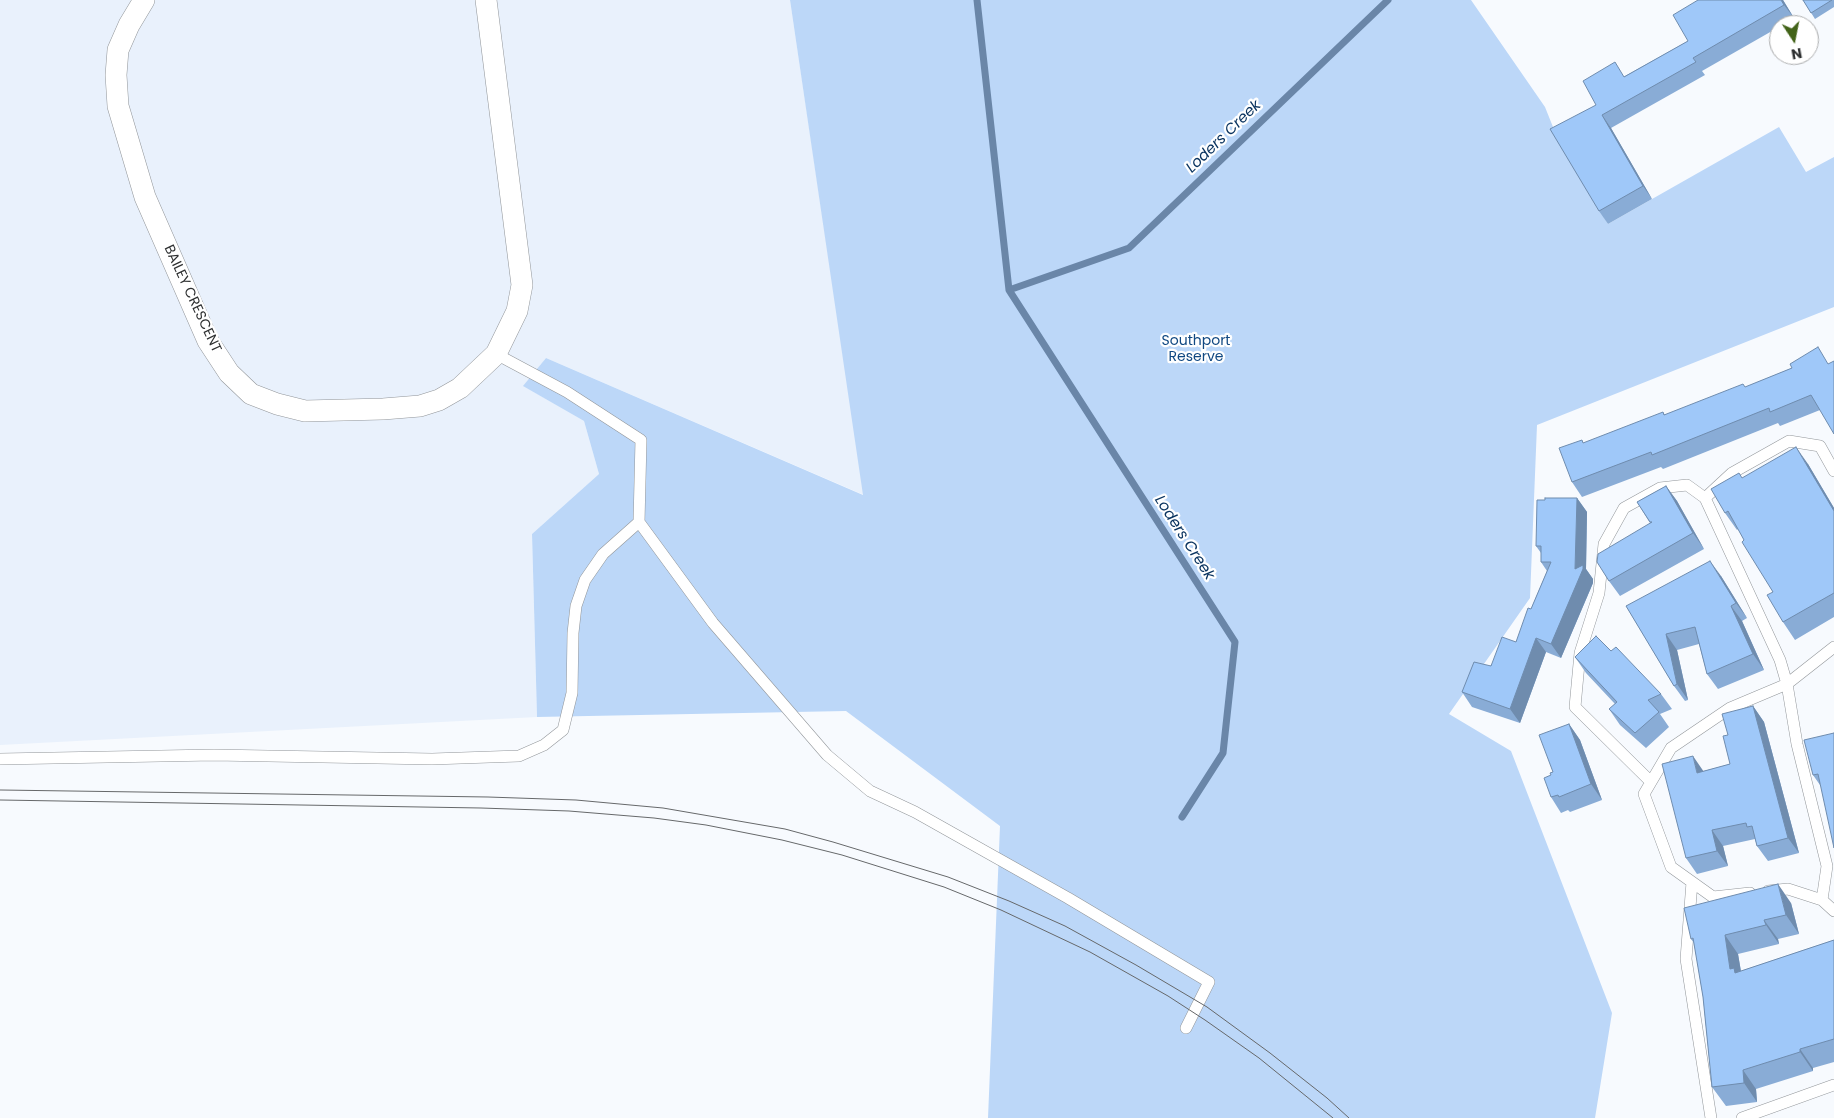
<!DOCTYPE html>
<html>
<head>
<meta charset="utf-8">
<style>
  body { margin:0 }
  #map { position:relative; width:1834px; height:1118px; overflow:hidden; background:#f7fafe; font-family:Poppins,sans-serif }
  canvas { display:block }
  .north { position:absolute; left:1769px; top:15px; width:50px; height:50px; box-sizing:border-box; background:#fff; border:1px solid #abacad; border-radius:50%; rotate:169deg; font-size:14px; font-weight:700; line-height:20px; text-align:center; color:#2e3031 }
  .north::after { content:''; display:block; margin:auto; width:18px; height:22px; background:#426318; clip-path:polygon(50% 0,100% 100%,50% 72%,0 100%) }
</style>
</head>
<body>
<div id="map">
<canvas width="1834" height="1118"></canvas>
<div class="north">N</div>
</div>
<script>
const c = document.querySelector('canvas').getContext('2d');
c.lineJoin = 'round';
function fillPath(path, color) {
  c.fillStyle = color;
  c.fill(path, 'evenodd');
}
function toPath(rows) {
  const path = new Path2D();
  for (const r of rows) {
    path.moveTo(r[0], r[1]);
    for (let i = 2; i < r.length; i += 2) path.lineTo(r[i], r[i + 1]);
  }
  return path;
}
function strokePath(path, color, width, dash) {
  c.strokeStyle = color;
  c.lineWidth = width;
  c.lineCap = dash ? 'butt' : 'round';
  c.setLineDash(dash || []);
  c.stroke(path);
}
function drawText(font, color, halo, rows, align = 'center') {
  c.font = font + ' Poppins,sans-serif';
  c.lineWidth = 4.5;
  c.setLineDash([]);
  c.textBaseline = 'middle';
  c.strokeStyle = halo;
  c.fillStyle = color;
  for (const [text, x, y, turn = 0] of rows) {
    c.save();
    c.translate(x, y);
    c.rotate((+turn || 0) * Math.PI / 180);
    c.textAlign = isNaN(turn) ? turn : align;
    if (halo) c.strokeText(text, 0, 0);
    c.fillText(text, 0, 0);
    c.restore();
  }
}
fillPath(toPath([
  [0,0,790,0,864,495,546,358,524,386,584,421,599,474,532,534,537,717,0,745]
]), '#e9f1fc');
fillPath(toPath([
  [790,0,1471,0,1545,107,1559,142,1608,224,1779,127,1806,172,1834,157,1834,307,1537,425,1530,598,1449,714,1511,751,1612,1013,1595,1118,988,1118,1000,826,846,711,537,717,532,534,599,474,584,421,523,386,546,358,863,495]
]), '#bcd7f8');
strokePath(toPath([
  [977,0,1009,290,1235,642,1223,753,1182,817],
  [1009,290,1129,248,1388,0]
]), '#6a86a8', 7);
const service = toPath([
  [496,354,567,392,641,440,639,522,713,623,827,755,870,791,915,812,1068,898,1209,982,1186,1028],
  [0,759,214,755,432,759,519,756,544,745,563,730,572,693,573,633,576,606,585,580,603,554,639,522],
  [1651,782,1575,707,1580,653,1599,593,1604,544,1624,508,1660,488,1687,485,1705,498],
  [1692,882,1686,959,1711,1118],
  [1768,891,1788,889,1822,900,1834,911],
  [1750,893,1713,897,1671,867,1644,794,1671,748,1730,708,1787,684,1834,647],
  [1822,900,1827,866,1797,744,1787,684,1780,660,1705,498,1732,473,1789,441,1820,446,1834,471],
  [1742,1118,1834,1085]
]);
const minor = toPath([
  [144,0,129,25,118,50,116,75,118,106,145,197,208,341,229,373,251,394,277,404,305,411,383,409,420,406,439,400,460,388,496,354,517,311,522,285,486,0]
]);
strokePath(service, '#92969a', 12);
strokePath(minor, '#92969a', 22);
strokePath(service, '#fff', 11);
strokePath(minor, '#fff', 21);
strokePath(toPath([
  [0,790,488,797,576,800,663,808,785,829,833,842,948,877,1009,901,1065,926,1136,965,1207,1007,1270,1053,1327,1098,1349,1118],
  [0,800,481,808,569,811,654,818,706,825,782,840,842,855,944,887,1001,910,1090,952,1168,996,1205,1020,1259,1058,1333,1118]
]), '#66686a', 1);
fillPath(toPath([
  [1698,0,1783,0,1794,18,1782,25,1779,25,1779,27,1702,71,1705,75,1611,128,1652,199,1608,224,1599,211,1596,105,1625,76,1688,41],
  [1803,0,1834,0,1834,7,1815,19],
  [1818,347,1820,410,1780,426,1778,423,1663,469,1661,467,1582,497,1572,482,1663,412,1665,415,1746,387,1792,368],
  [1808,464,1834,508,1834,617,1795,640,1783,622,1773,592,1738,529,1737,530,1725,513,1742,478],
  [1666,486,1677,501,1704,549,1620,596,1609,581,1650,523,1637,502],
  [1577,498,1587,512,1586,569,1593,579,1593,583,1561,658,1546,652,1520,723,1472,707,1462,692,1516,642,1531,609,1547,571,1541,562,1541,553,1536,546],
  [1721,576,1747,618,1742,621,1764,670,1718,689,1707,674,1699,644,1677,650,1688,700,1685,701,1674,686,1626,606],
  [1611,651,1661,694,1672,709,1660,714,1669,727,1646,748,1620,725,1609,709,1615,704,1586,673,1575,657],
  [1753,706,1764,722,1799,853,1768,861,1757,846,1755,839,1723,846,1728,866,1697,874,1686,858,1704,771,1730,764,1728,735],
  [1569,724,1580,740,1602,800,1570,812,1568,810,1561,813,1551,797,1551,775,1553,772],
  [1834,733,1820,785,1813,775],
  [1791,903,1799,934,1778,939,1779,944,1738,954,1741,971,1834,940,1834,1062,1813,1068,1813,1071,1756,1089,1757,1102,1726,1106,1712,1087,1703,997,1694,943,1691,939]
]), '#89acd6');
fillPath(toPath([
  [1781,0,1783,0,1794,18,1784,5],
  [1602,115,1611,128,1652,199,1643,186],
  [1796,447,1808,464,1834,508,1834,511],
  [1666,486,1677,501,1704,549,1693,533],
  [1577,498,1587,512,1586,569,1593,579,1593,583,1561,658,1551,644,1575,569],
  [1710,561,1721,576,1747,618,1736,603],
  [1731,606,1742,621,1764,670,1753,654],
  [1666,634,1677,650,1688,700,1677,684],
  [1536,638,1546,652,1520,723,1510,709],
  [1753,706,1764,722,1799,853,1788,838],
  [1569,724,1580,740,1602,800,1591,784],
  [1693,756,1704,772,1697,773],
  [1712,830,1723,846,1728,866,1717,851],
  [1778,884,1791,903,1799,934,1786,915],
  [1764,920,1778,939,1779,944,1766,925],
  [1725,935,1738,954,1742,978,1730,969],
  [1800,1049,1813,1068,1813,1071,1800,1052],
  [1743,1070,1756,1089,1757,1102,1744,1083]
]), '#6f8cae');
const building = toPath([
  [1698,0,1781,0,1784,5,1693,58,1696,62,1602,115,1643,186,1599,211,1550,129,1596,105,1583,81,1615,62,1624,77,1688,41,1673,15,1698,0],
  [1803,0,1832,0,1811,13,1803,0],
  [1818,347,1828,364,1834,361,1834,434,1811,395,1770,412,1769,408,1652,455,1651,452,1572,482,1559,448,1582,440,1583,443,1663,412,1664,415,1743,384,1745,387,1792,368,1790,364,1818,347],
  [1796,447,1834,511,1834,593,1783,622,1767,595,1773,592,1742,542,1744,540,1728,511,1725,513,1711,489,1739,473,1742,478,1796,447],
  [1666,486,1693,533,1609,581,1597,562,1598,554,1652,522,1650,522,1637,502,1666,486],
  [1545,498,1577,498,1575,569,1583,565,1583,569,1551,644,1536,638,1510,709,1462,692,1474,662,1491,666,1502,637,1516,642,1528,608,1531,609,1551,562,1541,562,1541,546,1536,546,1537,500,1545,500,1545,498],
  [1710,561,1736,603,1731,606,1753,654,1707,674,1695,627,1666,634,1677,684,1674,686,1626,606,1710,561],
  [1596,636,1611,651,1616,647,1661,694,1648,700,1659,712,1635,733,1609,709,1617,702,1575,657,1596,636],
  [1753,706,1788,838,1757,846,1752,826,1747,827,1746,823,1712,830,1717,851,1686,858,1662,764,1693,756,1697,773,1730,764,1723,736,1728,735,1722,714,1753,706],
  [1569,724,1591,784,1559,797,1558,795,1551,797,1544,778,1551,775,1550,773,1553,772,1539,735,1569,724],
  [1834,733,1834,848,1818,774,1813,775,1804,740,1834,733],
  [1778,884,1786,915,1764,920,1766,925,1725,935,1730,969,1734,968,1735,973,1834,940,1834,1039,1800,1049,1800,1052,1743,1070,1744,1083,1712,1087,1703,997,1693,938,1691,939,1684,908,1778,884]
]);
fillPath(building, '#9fc8f9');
strokePath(building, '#6f8cae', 1);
drawText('14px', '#2e3031', '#fff', [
  ["BAILEY CRESCENT",192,299,65]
]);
drawText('14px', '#104882', '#fff', [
  ["Southport",1196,341],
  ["Reserve",1196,357]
]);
drawText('italic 15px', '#0a3460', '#fff', [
  ["Loders Creek",1224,137,-44],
  ["Loders Creek",1184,538,57]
]);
</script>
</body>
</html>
